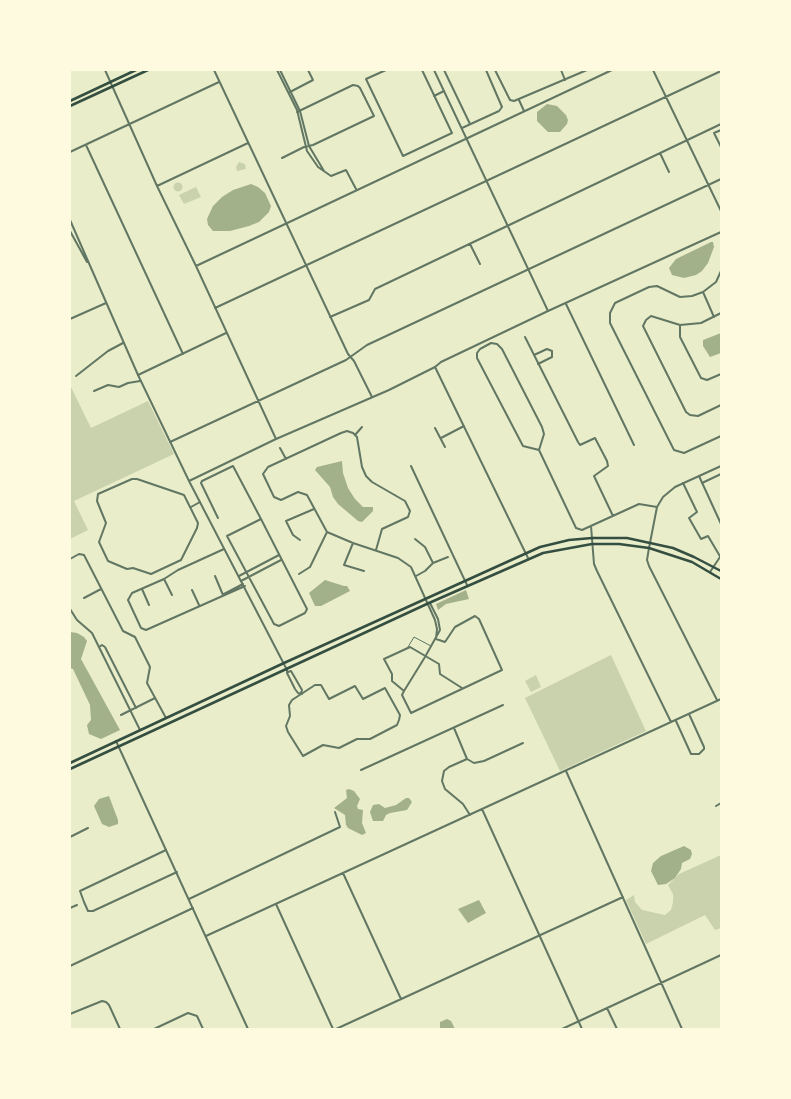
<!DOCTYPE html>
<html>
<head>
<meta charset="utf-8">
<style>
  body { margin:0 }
  #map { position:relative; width:791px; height:1099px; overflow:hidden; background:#e9edc9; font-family:"DejaVu Sans",sans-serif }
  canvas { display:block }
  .frame { position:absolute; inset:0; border:71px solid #fefae0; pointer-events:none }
</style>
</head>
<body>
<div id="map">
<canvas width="791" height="1099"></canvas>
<div class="frame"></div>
</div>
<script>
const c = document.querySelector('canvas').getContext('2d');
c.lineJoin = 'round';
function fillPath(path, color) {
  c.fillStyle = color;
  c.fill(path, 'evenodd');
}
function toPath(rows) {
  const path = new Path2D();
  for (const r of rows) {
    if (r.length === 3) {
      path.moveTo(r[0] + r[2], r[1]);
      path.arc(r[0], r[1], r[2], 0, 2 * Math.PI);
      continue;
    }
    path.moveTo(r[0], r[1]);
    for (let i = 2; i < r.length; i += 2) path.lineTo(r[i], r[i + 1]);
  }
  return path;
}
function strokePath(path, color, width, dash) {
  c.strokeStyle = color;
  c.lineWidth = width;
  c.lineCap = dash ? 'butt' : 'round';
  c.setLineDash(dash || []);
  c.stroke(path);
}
fillPath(toPath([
  [239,162,245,164,246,169,237,171,236,167],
  [178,187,4.5],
  [196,187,201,197,184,204,179,195],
  [70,385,91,428,148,401,174,454,74,501,88,530,70,539],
  [611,655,646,731,560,771,525,698],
  [536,675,541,687,531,692,525,681],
  [721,855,721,928,715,930,705,915,646,944,626,900,634,895,635,902,642,910,665,915,671,910,673,902,673,894,668,885,679,874]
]), '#cad2ad');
fillPath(toPath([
  [547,104,557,106,566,115,568,120,567,124,560,132,548,132,537,121,537,112],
  [251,184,258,187,265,193,271,206,269,212,259,222,249,226,230,231,213,231,208,225,207,219,213,206,222,197,233,190],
  [711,242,713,242,714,247,708,263,702,271,696,275,684,278,672,275,669,268,676,259],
  [721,333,721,353,710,357,703,346,703,340],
  [342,461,343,473,348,488,355,499,363,507,373,507,373,511,362,522,358,521,338,504,333,497,330,487,315,470,317,467],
  [325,580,344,586,347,586,350,591,321,606,315,606,309,593],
  [466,590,469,599,446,604,438,610,436,604],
  [70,632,77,633,84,637,87,641,81,659,120,730,101,739,89,734,87,725,91,720,90,705,73,669,70,668],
  [349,789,354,791,360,799,357,806,358,809,363,810,362,823,366,833,362,835,348,828,346,825,345,815,334,808,347,798,346,790],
  [109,796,118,820,118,824,109,827,102,824,94,806,99,799],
  [406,798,409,798,412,802,407,810,390,813,386,815,383,821,373,821,370,812,373,805,379,804,385,808,396,805],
  [684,846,691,850,692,854,690,859,682,863,681,869,675,878,666,884,658,885,651,871,653,863,661,856],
  [479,900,486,913,468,923,458,909],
  [447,1019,451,1021,455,1029,440,1029,440,1022]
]), '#a3b18a');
strokePath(toPath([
  [408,647,414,637,431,646]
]), '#617663', 1);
strokePath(toPath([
  [105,70,157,186,196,266,276,439],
  [214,70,348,354,354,361,372,397],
  [277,70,297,110,307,151,318,167,331,176,346,170,356,189],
  [280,70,300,111,309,146,324,171],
  [386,70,366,79,403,156,452,133,422,70],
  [444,70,470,124],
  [495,70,510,100,514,101,587,70],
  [561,70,565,80],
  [653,70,721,211],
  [290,92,313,80,308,70],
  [434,96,444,91],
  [519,100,524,111],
  [462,128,499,111,502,107,486,70],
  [721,130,714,133,721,147],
  [86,145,183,354],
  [70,152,219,82],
  [660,153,669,172],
  [282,158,304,147,313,145,374,116,360,88,358,86,353,85,297,112],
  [157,186,248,143],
  [470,244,480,264],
  [196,266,612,70],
  [721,271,716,282,703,292,692,296,680,297,657,286,649,287,615,303,610,313,610,323,674,450,684,453,721,436],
  [703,292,714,317],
  [566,304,634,445],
  [215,308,721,71],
  [548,311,721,232],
  [721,313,701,323,680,325,651,316,646,320,643,326,686,412,690,415,698,416,721,405],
  [330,317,369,300,375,289,721,124],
  [70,319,106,303],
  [680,325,680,337,701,378,707,380,721,374],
  [525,337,578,442,580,445,595,438,607,461,608,466,594,476,613,516],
  [534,355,547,349,552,351,552,357,538,364],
  [435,367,528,558],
  [138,375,226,333],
  [76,376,108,351,123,343],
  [94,391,108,385,119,387,128,383,140,381],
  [435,428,445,447],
  [355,435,362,427],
  [441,438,464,426],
  [170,442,346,360,367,345,721,179],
  [280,448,286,459],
  [539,450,523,446,477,358,477,353,480,349,491,343,497,344,502,349,542,427,544,434,539,450,576,528,582,530,639,504,657,507],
  [411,466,467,585],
  [699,476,721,524],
  [132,479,137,479,184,495,198,523,197,528,181,560,151,574,133,568,127,569,108,561,99,542,106,523,97,501,98,494,132,479],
  [683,483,697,512,689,518,701,539,708,536,721,558],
  [702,483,721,474],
  [191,507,200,502],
  [218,518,201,483,202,481,233,466,261,519,307,609,305,613,279,626,274,624,227,536,261,519],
  [591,526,594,564,597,571,671,722],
  [415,539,425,547,433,563],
  [300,540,293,535,286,521,314,509],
  [353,543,344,565,364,571],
  [649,548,647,560,649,566,717,700],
  [224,549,178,570,164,579,132,593,128,600,141,628,146,630,245,586],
  [376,550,382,529,408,517,410,511,405,501,372,482,366,476,362,467,357,437,353,433,347,431,341,433,268,467,263,474,274,497,281,500,298,492,307,495,327,532,353,543,398,558,411,567,435,620,437,629,436,639],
  [70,559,79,554,84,555,123,631,135,637,150,667,147,683,166,718],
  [710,572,720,557],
  [299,574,310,567,327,532],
  [215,576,223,595],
  [239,576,279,555],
  [416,576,425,571,433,563,448,557],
  [164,579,172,595],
  [241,581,281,560],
  [142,589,149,605],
  [192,590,199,605],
  [224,594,243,584],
  [84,598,101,589],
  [430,603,438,619,440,630,425,657,404,691,402,695,411,713,502,670,479,619,475,616,455,627,445,642,436,639],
  [70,609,77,620,92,633,140,730],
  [99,647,102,645,105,647,136,708],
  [287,669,287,673,295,689,298,693,302,694],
  [288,672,291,671,302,690,301,693],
  [315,685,321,685,329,699,355,686,363,699,385,688,400,715,399,720,397,725,370,739,357,739,339,748,323,745,303,756,288,732,286,726,290,716,289,705,292,700,315,685],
  [404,691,392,681,392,674,384,659,410,647,439,664,440,674,462,688],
  [121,715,155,698],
  [676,721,691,754,699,754,704,749,704,747,689,714],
  [454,728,467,759],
  [361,770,503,705],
  [566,771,682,1029],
  [716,806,721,803],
  [482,809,582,1029],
  [470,815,463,804,445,789,442,781,444,771,449,767,467,759,474,763,484,761,523,743],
  [70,837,88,828],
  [166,850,80,891,84,902,88,911,93,911,177,872],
  [343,873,401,999],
  [189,899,340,827,335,812],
  [276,904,333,1029],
  [70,908,77,905],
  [206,936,721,699],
  [70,966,193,908],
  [607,1008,617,1029],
  [70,1014,102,1001,106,1002,109,1005,120,1029],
  [154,1029,188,1013,197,1016,203,1029],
  [336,1029,623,897],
  [562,1029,721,955]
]), '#617663', 2);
strokePath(toPath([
  [70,220,138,375,189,481,286,668],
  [70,231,87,262],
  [189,481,276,439,389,390,435,367,441,362,548,311,434,70],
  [649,548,657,507,663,497,675,487,721,466],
  [116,741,248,1029]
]), '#617663', 2);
strokePath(toPath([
  [70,101,136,70],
  [70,106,148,70],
  [70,763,284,663,540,547,569,540,592,538,627,538,673,548,694,557,721,571],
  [70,769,429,603,543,553,592,544,619,544,649,548,692,562,721,579]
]), '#344e41', 2.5);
</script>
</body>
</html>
